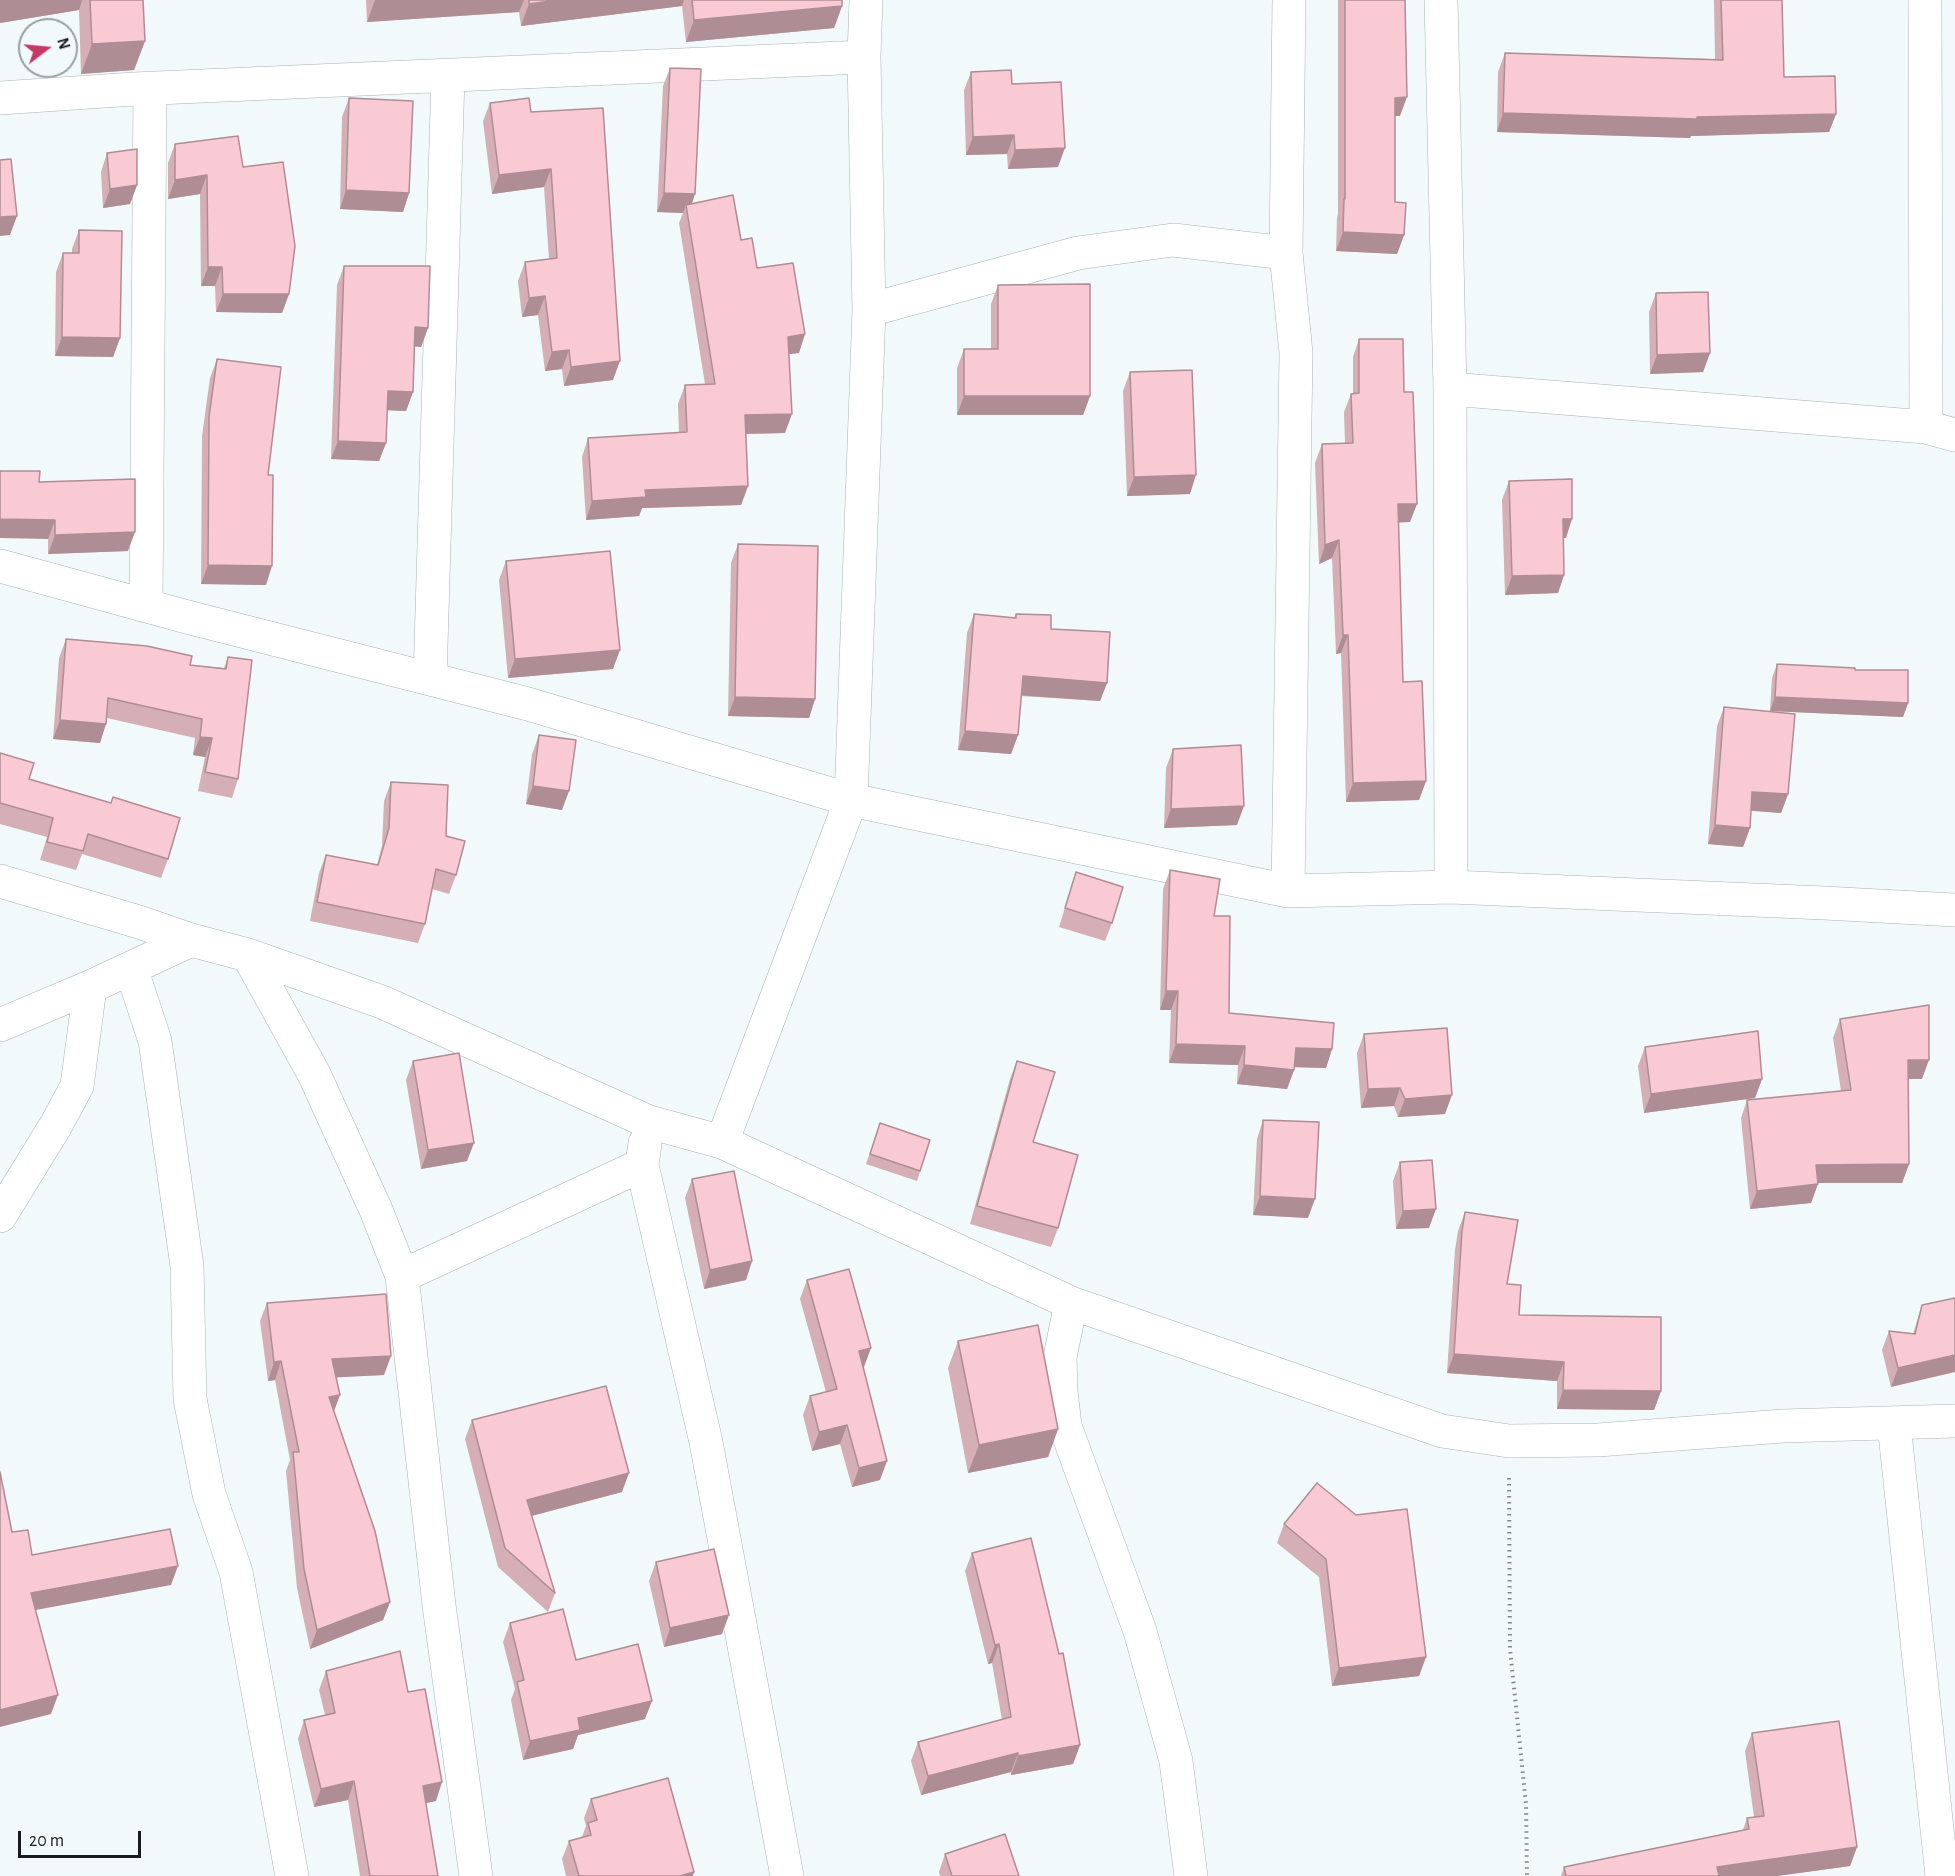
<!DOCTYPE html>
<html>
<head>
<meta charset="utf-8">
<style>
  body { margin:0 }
  #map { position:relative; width:1955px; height:1876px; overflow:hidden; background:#f2f9fa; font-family:"Alegreya Sans",sans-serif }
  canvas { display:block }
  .north { position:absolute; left:18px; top:18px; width:60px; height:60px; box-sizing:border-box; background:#f2f9fa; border:2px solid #9ba1a1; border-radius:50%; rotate:74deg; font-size:16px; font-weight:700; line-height:24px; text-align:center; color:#191c1c }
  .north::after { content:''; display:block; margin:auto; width:21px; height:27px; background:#c63866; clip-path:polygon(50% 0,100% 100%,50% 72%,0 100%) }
  .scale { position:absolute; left:18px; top:1831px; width:123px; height:27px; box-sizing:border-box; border:3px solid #191c1c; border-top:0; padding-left:8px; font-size:18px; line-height:21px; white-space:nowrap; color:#191c1c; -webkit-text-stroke:4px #f2f9fa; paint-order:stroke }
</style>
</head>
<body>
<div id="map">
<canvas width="1955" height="1876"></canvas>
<div class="north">N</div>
<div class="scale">20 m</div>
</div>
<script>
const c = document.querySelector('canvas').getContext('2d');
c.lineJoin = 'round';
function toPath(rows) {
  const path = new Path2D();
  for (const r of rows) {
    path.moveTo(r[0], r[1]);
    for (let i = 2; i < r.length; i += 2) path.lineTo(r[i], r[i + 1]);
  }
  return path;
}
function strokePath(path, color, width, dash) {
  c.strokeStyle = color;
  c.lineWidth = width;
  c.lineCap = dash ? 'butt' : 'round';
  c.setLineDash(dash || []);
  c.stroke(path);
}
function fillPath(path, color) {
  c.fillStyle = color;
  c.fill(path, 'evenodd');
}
const minor = toPath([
  [1441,0,1450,389,1451,887],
  [1925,0,1926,427],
  [0,98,134,89,864,57],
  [869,310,1078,253,1173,240,1286,253],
  [1450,389,1926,427,1955,435],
  [0,566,191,618,528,704,851,800,1288,891,1451,887,1824,903,1955,910],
  [146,606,150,89],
  [430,679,448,76],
  [0,881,139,922,191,940],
  [1288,891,1296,353,1286,253,1289,0],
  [248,955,314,1074,376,1210,402,1276,439,1605,476,1876],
  [131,968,155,1041,187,1266,190,1399,209,1494,236,1572,292,1876],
  [0,1025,90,987,191,940,248,955,382,1002,649,1122,722,1142,1071,1303,1442,1431,1509,1441,1598,1440,1783,1426,1955,1421],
  [722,1142,851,800,869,310,864,57,866,0],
  [642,1165,706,1442,787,1876],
  [0,1216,56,1125,77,1086,90,987],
  [402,1276,642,1165,645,1143],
  [1071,1303,1060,1357,1061,1391,1065,1426,1140,1631,1176,1761,1191,1876],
  [1894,1424,1942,1876]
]);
strokePath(minor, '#abb2b3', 34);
strokePath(toPath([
  [1509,1478,1510,1649,1526,1804,1527,1876]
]), '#828788', 4, [1.5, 4.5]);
strokePath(minor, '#fff', 33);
fillPath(toPath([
  [0,0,143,0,145,41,134,70,81,74,79,10,0,23],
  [366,0,842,0,842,6,834,28,686,42,682,6,521,26,519,12,367,22],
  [1338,0,1405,0,1400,116,1395,116,1395,202,1404,235,1397,254,1336,251,1337,218,1338,214],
  [1714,0,1782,0,1784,77,1836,114,1829,132,1691,136,1690,138,1497,132,1498,72,1505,53,1715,59],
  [670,68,692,203,741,240,757,268,799,353,789,354,785,433,746,434,748,486,741,505,642,508,639,516,586,520,582,457,588,438,679,433,678,404,685,385,705,384,679,223,683,213,657,212,663,86],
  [971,72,1012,84,1058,167,1008,169,1007,154,966,155,964,90],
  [349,98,409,193,403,212,340,209,342,117],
  [490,103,531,112,603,108,613,380,564,386,562,369,545,371,538,315,522,317,518,281,525,262,549,259,544,187,492,194,483,121],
  [175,144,243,167,289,294,282,313,216,312,215,286,201,286,200,194,168,199,168,163],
  [107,153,137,185,130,204,103,208,101,172],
  [79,230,120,338,113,357,55,356,56,272,63,253,72,253,72,249],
  [344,266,428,328,421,347,415,346,413,392,406,411,387,410,386,443,379,461,331,459,337,285],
  [998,285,1090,396,1083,415,957,415,957,368,964,349,991,349,991,304],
  [1656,293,1710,353,1703,372,1650,374,1649,312],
  [1359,339,1404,392,1410,522,1398,522,1403,682,1426,781,1419,800,1346,802,1341,653,1336,654,1332,558,1319,564,1315,463,1322,444,1345,443,1344,412,1351,394,1353,394,1353,357],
  [217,359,266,585,201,584,202,436,210,378],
  [1130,372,1190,494,1127,496,1123,391],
  [1509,481,1566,538,1563,538,1564,575,1558,593,1505,595,1502,500],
  [39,482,128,551,48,554,48,539],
  [738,544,815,699,809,718,728,716,731,563],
  [506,561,613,669,508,678,499,580],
  [974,614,1014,618,1016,614,1051,629,1107,683,1100,701,1021,696,1018,735,1011,754,958,750,967,633],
  [66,639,190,665,224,668,228,657,238,779,232,798,198,791,205,757,193,755,195,738,107,718,100,743,53,739,59,658],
  [1777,664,1855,670,1908,703,1903,717,1770,711,1772,678],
  [1724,707,1788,794,1781,813,1751,811,1750,828,1743,847,1708,844,1717,726],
  [539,735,562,810,526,804,532,754],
  [1173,749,1237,825,1164,828,1166,768],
  [0,753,29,779,168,859,161,878,82,854,76,870,40,860,47,837,0,824],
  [391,782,446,836,456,875,449,894,432,889,425,924,418,943,310,921,319,873,326,855,377,865,382,846,384,801],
  [1170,870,1214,916,1229,1013,1332,1049,1326,1068,1294,1067,1294,1070,1287,1089,1237,1084,1238,1065,1169,1063,1171,1010,1160,1010,1163,889],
  [1076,872,1112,923,1105,941,1059,927],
  [1840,1019,1922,1079,1908,1079,1909,1164,1902,1183,1818,1183,1811,1203,1750,1209,1741,1118,1747,1100,1841,1091,1833,1038],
  [1364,1034,1445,1114,1398,1117,1394,1106,1361,1108,1357,1053],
  [1645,1047,1762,1079,1755,1098,1644,1113,1638,1066],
  [413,1061,467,1161,421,1169,406,1080],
  [1017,1061,1033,1142,1058,1228,1051,1247,970,1224,1010,1079],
  [1263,1120,1308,1218,1253,1215,1257,1139],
  [880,1123,930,1140,917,1181,866,1164],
  [1400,1162,1429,1228,1396,1229,1393,1181],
  [692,1179,752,1261,746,1280,704,1289,685,1198],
  [1465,1212,1507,1284,1519,1315,1661,1391,1654,1410,1557,1409,1557,1381,1447,1373,1455,1250,1458,1231],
  [807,1280,864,1367,880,1480,852,1487,840,1444,812,1451,803,1415,810,1396,826,1392,800,1299],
  [1955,1298,1891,1387,1882,1350,1889,1331,1913,1334,1922,1305],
  [267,1303,384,1375,336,1377,334,1412,390,1602,383,1620,310,1649,297,1588,286,1471,290,1460,275,1380,268,1381,260,1321],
  [958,1341,1058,1429,1048,1457,968,1473,948,1368],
  [472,1420,622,1492,531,1516,555,1593,548,1612,498,1567,465,1439],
  [1317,1483,1426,1657,1419,1676,1332,1686,1319,1577,1277,1543,1284,1524],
  [972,1553,1080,1745,1073,1764,1011,1775,1011,1772,921,1795,911,1761,918,1742,1002,1720,992,1663,988,1664,965,1571],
  [656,1562,722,1634,664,1647,649,1581],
  [510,1623,576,1660,645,1719,578,1735,573,1749,523,1760,511,1700,515,1689,503,1642],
  [326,1671,408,1692,436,1801,426,1803,438,1876,360,1876,348,1800,314,1807,298,1739,304,1720,325,1715,319,1690],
  [1752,1733,1857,1847,1850,1866,1777,1876,1561,1876,1564,1867,1743,1830,1747,1818,1754,1817,1745,1751],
  [591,1799,693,1876,566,1876,562,1859,569,1841,582,1837,586,1826,584,1818],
  [945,1854,1019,1876,940,1876,939,1872]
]), '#d6aeb5');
fillPath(toPath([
  [0,0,82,0,79,10,0,23],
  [375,0,524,0,519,12,367,22],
  [558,0,684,0,682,6,521,26,529,4],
  [842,6,834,28,686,42,694,20],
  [145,41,134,70,81,74,92,44],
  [1407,97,1400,116,1388,116,1395,98],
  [1503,113,1697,117,1836,114,1829,132,1691,136,1690,138,1497,132],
  [1014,135,1007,154,966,155,973,137],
  [1065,148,1058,167,1008,169,1015,150],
  [551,169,544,187,492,194,499,175],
  [207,175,200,194,168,199,175,180],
  [137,185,130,204,103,208,110,189],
  [346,190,409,193,403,212,340,209],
  [664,193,695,194,689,213,686,205,683,213,657,212],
  [17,216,10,235,0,236,0,217],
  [1343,232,1404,235,1397,254,1336,251],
  [208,267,222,267,215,286,201,286],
  [223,294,289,294,282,313,216,312],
  [545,296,538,315,522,317,529,298],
  [415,327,428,328,421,347,409,346],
  [805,334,799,353,781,355,788,337],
  [62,337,120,338,113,357,55,356],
  [569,350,562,369,545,371,552,352],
  [1710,353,1703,372,1650,374,1657,355],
  [620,361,613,380,564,386,571,367],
  [388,391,413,392,406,411,381,410],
  [964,396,1090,396,1083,415,957,415],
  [792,414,785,433,739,434,745,415],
  [338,441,386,443,379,461,331,459],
  [1196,475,1190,494,1127,496,1134,477],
  [748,486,741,505,642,508,639,516,586,520,592,501,645,490],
  [1398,504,1417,504,1410,522,1391,523],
  [0,519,55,520,48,539,0,538],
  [1563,519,1572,519,1566,538,1556,538],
  [135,532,128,551,48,554,55,535],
  [1339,540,1332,558,1319,564,1325,545],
  [208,565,272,566,266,585,201,584],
  [1564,575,1558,593,1505,595,1512,576],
  [1343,635,1348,635,1341,653,1336,654],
  [620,650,613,669,508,678,515,659],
  [1023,676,1107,683,1100,701,1016,695],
  [735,697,815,699,809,718,728,716],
  [1775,697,1908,703,1903,717,1770,711],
  [60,720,106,724,100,743,53,739],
  [965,731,1018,735,1011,754,958,750],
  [200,737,212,738,205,757,193,755],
  [1426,781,1419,800,1346,802,1353,783],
  [533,786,569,791,562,810,526,804],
  [1752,792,1788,794,1781,813,1746,810],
  [1244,806,1237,825,1164,828,1171,809],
  [1715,825,1750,828,1743,847,1708,844],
  [1166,991,1178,991,1171,1010,1160,1010],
  [1176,1044,1245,1046,1238,1065,1169,1063],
  [1296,1048,1332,1049,1326,1068,1289,1067],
  [1908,1060,1929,1060,1922,1079,1901,1079],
  [1244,1065,1294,1070,1287,1089,1237,1084],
  [1762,1079,1755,1098,1644,1113,1651,1094],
  [1400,1088,1394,1106,1361,1108,1368,1089],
  [1452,1095,1445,1114,1398,1117,1405,1099],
  [474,1143,467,1161,421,1169,428,1150],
  [1909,1164,1902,1183,1809,1183,1816,1165],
  [1818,1184,1811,1203,1750,1209,1757,1191],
  [1260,1196,1315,1199,1308,1218,1253,1215],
  [1436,1209,1429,1228,1396,1229,1403,1211],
  [752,1261,746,1280,704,1289,710,1270],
  [871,1348,864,1367,853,1370,859,1351],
  [1454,1354,1564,1362,1557,1381,1447,1373],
  [1955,1355,1955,1372,1891,1387,1898,1368],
  [391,1356,384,1375,325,1378,332,1359],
  [281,1361,275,1380,268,1381,274,1362],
  [1563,1390,1661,1391,1654,1410,1557,1409],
  [340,1395,333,1414,329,1397],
  [847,1425,840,1444,812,1451,819,1432],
  [1058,1429,1048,1457,968,1473,979,1445],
  [887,1461,880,1480,852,1487,859,1468],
  [629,1473,622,1492,520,1519,527,1500],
  [178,1566,171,1585,25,1612,31,1593],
  [390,1602,383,1620,310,1649,317,1630],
  [729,1615,722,1634,664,1647,670,1628],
  [999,1644,992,1663,988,1664,995,1645],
  [1426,1657,1419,1676,1332,1686,1339,1668],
  [58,1695,51,1714,0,1727,0,1710],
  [652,1701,645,1719,578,1735,573,1749,523,1760,530,1741,578,1718],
  [1080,1745,1073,1764,1011,1775,1018,1756],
  [1018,1753,1011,1772,921,1795,928,1776],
  [354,1781,348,1800,314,1807,321,1789],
  [442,1782,436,1801,416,1805,423,1786],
  [1857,1847,1850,1866,1777,1876,1714,1876,1717,1867],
  [694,1872,693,1876,680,1876]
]), '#ae8d94');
const building = toPath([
  [90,0,143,0,145,41,92,44,90,0],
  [529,0,558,0,529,4,529,0],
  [692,0,842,0,842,6,694,20,692,0],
  [1345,0,1405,0,1407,97,1395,98,1395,202,1406,203,1404,235,1343,232,1344,199,1345,199,1345,0],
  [1721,0,1782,0,1784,77,1835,76,1836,114,1697,117,1697,119,1503,113,1505,53,1723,60,1721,0],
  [670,68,701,69,695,194,664,193,670,68],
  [1011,70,1012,84,1061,82,1065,148,1015,150,1014,135,973,137,971,72,1011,70],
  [349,98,413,101,409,193,346,190,349,98],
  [529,98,531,112,603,108,620,361,571,367,569,350,552,352,545,296,529,298,525,262,557,258,551,169,499,175,490,103,529,98],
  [238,136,243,167,283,162,295,246,289,294,223,294,222,267,208,267,207,175,175,180,175,144,238,136],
  [137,149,137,185,110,189,107,153,137,149],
  [11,159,17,216,0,217,0,160,11,159],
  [733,195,741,240,752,238,757,268,793,263,805,334,788,337,792,414,745,415,748,486,645,490,646,497,592,501,588,438,687,432,685,385,715,384,686,205,733,195],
  [79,230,122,231,120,338,62,337,63,253,79,253,79,230],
  [344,266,430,266,428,328,415,327,413,392,388,391,386,443,338,441,344,266],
  [1090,284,1090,396,964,396,964,349,998,349,998,285,1090,284],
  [1708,292,1710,353,1657,355,1656,293,1708,292],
  [1359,339,1403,339,1404,392,1413,392,1417,504,1398,504,1403,682,1422,681,1426,781,1353,783,1348,635,1343,635,1339,540,1325,545,1322,444,1353,443,1351,394,1359,393,1359,339],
  [217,359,281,367,268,475,273,475,272,566,208,565,209,417,217,359],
  [1192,370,1196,475,1134,477,1130,372,1192,370],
  [0,471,40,471,39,482,135,479,135,532,55,535,55,520,0,519,0,471],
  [1572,479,1572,519,1563,519,1564,575,1512,576,1509,481,1572,479],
  [738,544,818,546,815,699,735,697,738,544],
  [610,551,620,650,515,659,506,561,610,551],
  [974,614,1016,618,1016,614,1051,615,1051,629,1110,632,1107,683,1023,676,1018,735,965,731,974,614],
  [66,639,147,646,192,656,190,665,226,669,228,657,252,660,238,779,205,772,212,738,200,737,202,719,108,698,106,724,60,720,66,639],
  [1777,664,1855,668,1855,670,1908,670,1908,703,1775,697,1777,664],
  [1724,707,1795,714,1788,794,1752,792,1750,828,1715,825,1724,707],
  [539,735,576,740,569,791,533,786,539,735],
  [1241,745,1244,806,1171,809,1173,749,1241,745],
  [0,753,34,763,29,779,111,803,113,797,180,818,168,859,88,834,83,851,47,842,53,818,0,803,0,753],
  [391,782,448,785,446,836,465,841,456,875,436,869,425,924,317,902,326,855,378,865,389,828,391,782],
  [1170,870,1220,879,1214,916,1230,916,1229,1013,1334,1023,1332,1049,1296,1048,1294,1070,1244,1065,1245,1046,1176,1044,1178,991,1166,991,1170,870],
  [1076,872,1123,887,1112,923,1065,908,1076,872],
  [1929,1005,1929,1060,1908,1060,1909,1164,1816,1165,1818,1184,1757,1191,1747,1100,1851,1090,1840,1019,1929,1005],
  [1447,1028,1452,1095,1405,1099,1400,1088,1368,1089,1364,1034,1447,1028],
  [1758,1031,1762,1079,1651,1094,1645,1047,1758,1031],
  [459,1053,474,1143,428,1150,413,1061,459,1053],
  [1017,1061,1055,1072,1033,1142,1078,1155,1058,1228,977,1206,1017,1061],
  [1263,1120,1319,1122,1315,1199,1260,1196,1263,1120],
  [880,1123,930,1140,920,1171,870,1154,880,1123],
  [1432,1160,1436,1209,1403,1211,1400,1162,1432,1160],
  [734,1171,752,1261,710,1270,692,1179,734,1171],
  [1465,1212,1518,1220,1507,1284,1521,1285,1519,1315,1661,1317,1661,1391,1563,1390,1564,1362,1454,1354,1462,1231,1465,1212],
  [849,1269,871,1348,859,1351,887,1461,859,1468,847,1425,819,1432,810,1396,837,1389,807,1280,849,1269],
  [386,1294,391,1356,332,1359,340,1395,329,1397,375,1531,390,1602,317,1630,304,1569,293,1452,299,1452,281,1361,274,1362,267,1303,386,1294],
  [1955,1298,1955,1355,1898,1368,1889,1331,1915,1334,1922,1305,1955,1298],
  [1038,1325,1058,1429,979,1445,958,1341,1038,1325],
  [606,1386,629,1473,527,1500,555,1593,505,1548,472,1420,606,1386],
  [0,1472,12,1532,28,1530,32,1555,170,1529,178,1566,31,1593,58,1695,0,1710,0,1472],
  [1317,1483,1356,1515,1407,1509,1426,1657,1339,1668,1326,1559,1284,1524,1317,1483],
  [1031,1538,1059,1654,1063,1653,1080,1745,1018,1756,1018,1753,928,1776,918,1742,1011,1717,999,1644,995,1645,972,1553,1031,1538],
  [714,1549,729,1615,670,1628,656,1562,714,1549],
  [563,1609,576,1660,638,1644,652,1701,578,1718,580,1730,530,1741,517,1682,524,1680,510,1623,563,1609],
  [400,1651,408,1692,425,1689,442,1782,423,1786,438,1876,370,1876,354,1781,321,1789,304,1720,335,1713,326,1671,400,1651],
  [1839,1721,1857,1847,1717,1867,1719,1876,1566,1876,1564,1867,1749,1829,1747,1818,1764,1816,1752,1733,1839,1721],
  [668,1778,694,1872,680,1876,579,1876,569,1841,591,1835,588,1823,597,1820,591,1799,668,1778],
  [1005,1834,1019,1876,952,1876,945,1854,1005,1834]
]);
fillPath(building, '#f9cad3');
strokePath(building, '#ae8d94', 1.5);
</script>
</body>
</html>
